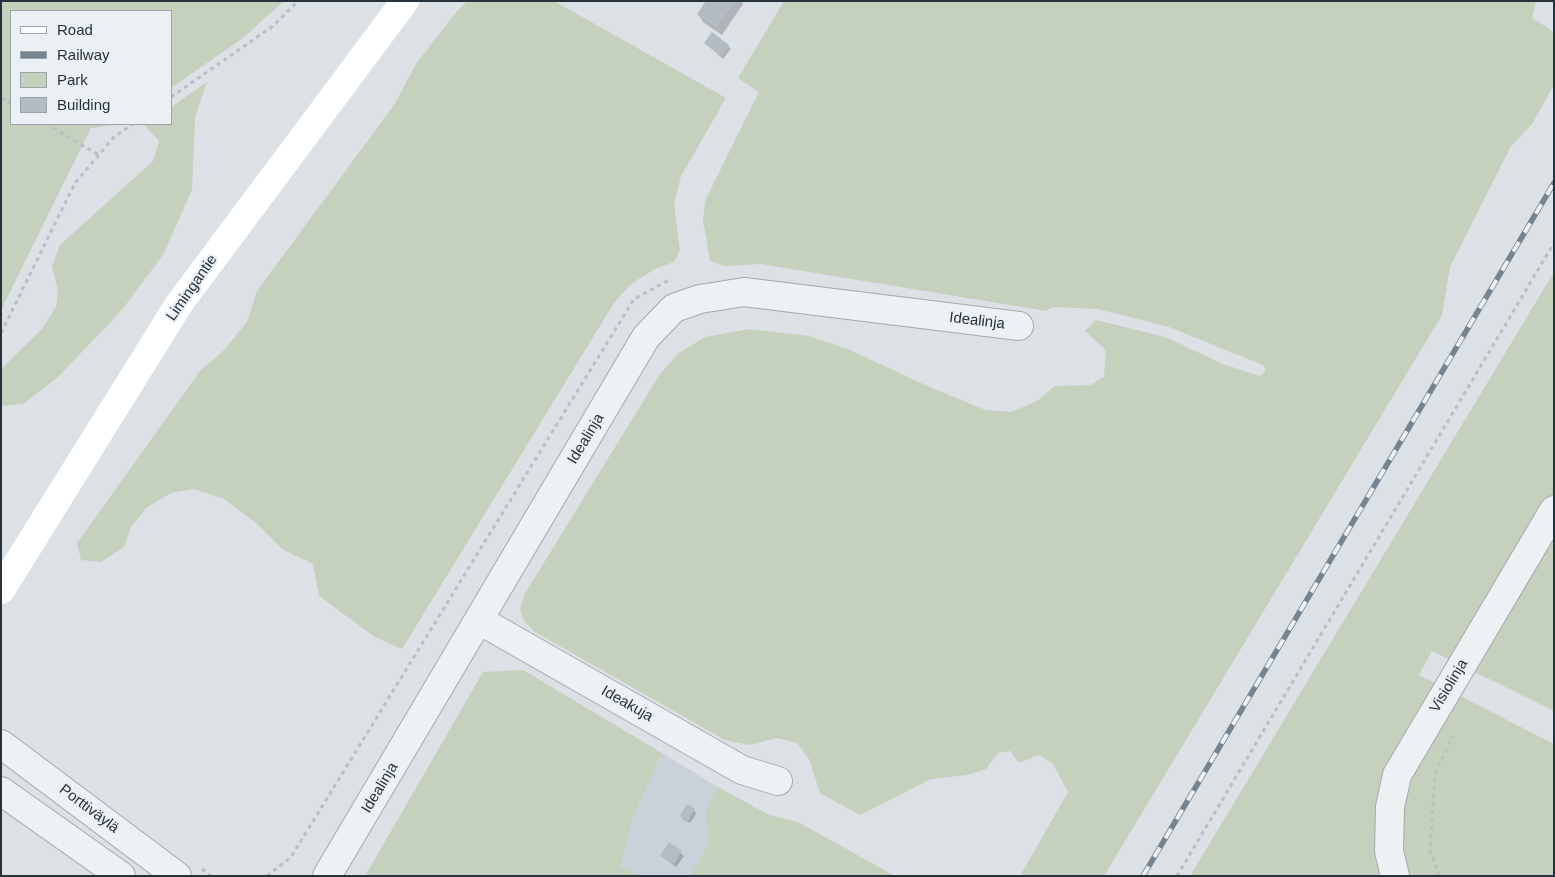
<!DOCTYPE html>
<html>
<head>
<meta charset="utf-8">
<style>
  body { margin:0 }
  #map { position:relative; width:1555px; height:877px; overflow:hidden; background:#dce1e6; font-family:Arial,sans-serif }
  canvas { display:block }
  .frame { position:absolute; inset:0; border:2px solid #26323c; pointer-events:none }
  .legend { position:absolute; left:10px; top:10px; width:162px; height:115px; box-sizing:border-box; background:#ebf0f4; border:1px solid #9ca4aa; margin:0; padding:6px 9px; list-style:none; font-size:15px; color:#26323c }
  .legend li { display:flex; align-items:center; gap:10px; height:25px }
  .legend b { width:25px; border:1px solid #9ca4aa }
</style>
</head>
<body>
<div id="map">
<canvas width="1555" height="877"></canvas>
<div class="frame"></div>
<ul class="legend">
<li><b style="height:6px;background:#fff"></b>Road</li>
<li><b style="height:6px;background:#75848f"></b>Railway</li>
<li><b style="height:14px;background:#c5d0bd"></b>Park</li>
<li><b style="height:14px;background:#b3bcc3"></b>Building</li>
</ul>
</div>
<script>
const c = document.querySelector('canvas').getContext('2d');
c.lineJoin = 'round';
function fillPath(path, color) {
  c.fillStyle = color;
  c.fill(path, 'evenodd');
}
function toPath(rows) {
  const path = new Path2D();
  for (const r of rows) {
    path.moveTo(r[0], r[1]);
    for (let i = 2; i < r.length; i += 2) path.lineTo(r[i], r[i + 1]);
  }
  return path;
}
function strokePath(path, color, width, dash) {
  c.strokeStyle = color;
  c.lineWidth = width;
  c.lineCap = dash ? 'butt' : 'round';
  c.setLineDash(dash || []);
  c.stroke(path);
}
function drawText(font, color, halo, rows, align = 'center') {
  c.font = font + ' Arial,sans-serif';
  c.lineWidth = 4.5;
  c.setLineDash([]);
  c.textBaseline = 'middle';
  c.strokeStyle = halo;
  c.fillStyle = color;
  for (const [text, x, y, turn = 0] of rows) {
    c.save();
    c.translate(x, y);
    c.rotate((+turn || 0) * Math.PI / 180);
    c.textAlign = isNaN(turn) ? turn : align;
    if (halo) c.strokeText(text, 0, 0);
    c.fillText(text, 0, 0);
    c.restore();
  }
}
fillPath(toPath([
  [662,753,718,787,706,811,708,845,690,876,640,876,620,866,632,819]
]), '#cad1d8');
fillPath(toPath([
  [1,1,284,1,243,38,171,88,171,11,11,11,11,124,120,124,91,128,1,310],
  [467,1,554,1,726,98,681,176,674,204,680,250,674,262,655,269,631,284,614,303,402,649,375,637,319,596,313,564,282,549,256,523,224,499,194,489,171,493,146,508,131,527,124,547,101,562,81,560,77,543,200,371,224,350,247,322,257,291,394,105,416,64,457,11],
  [784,1,1536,1,1532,18,1551,30,1554,37,1554,85,1532,124,1511,146,1450,267,1442,315,1104,876,1020,876,1068,792,1053,764,1039,755,1019,763,1010,751,998,753,986,769,967,775,931,779,860,815,820,793,809,759,797,743,777,738,749,745,725,740,535,632,524,621,520,609,524,595,660,374,679,353,705,337,749,329,809,336,848,349,925,385,985,410,1011,412,1037,401,1055,386,1090,385,1104,377,1106,350,1085,331,1096,320,1165,337,1223,364,1260,376,1266,371,1263,365,1169,327,1098,309,1053,307,1046,311,761,264,724,266,710,261,703,220,705,201,759,92,738,78],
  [207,82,195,117,192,190,163,255,121,311,59,376,23,404,1,406,1,369,42,329,56,307,58,291,52,266,60,245,153,161,159,141,145,126,148,124,171,124,171,107],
  [1554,272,1554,711,1432,651,1419,675,1554,744,1554,876,1190,876],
  [523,670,662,753,632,819,620,866,640,876,365,876,483,672],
  [718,787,769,815,798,822,895,876,690,876,708,845,706,811]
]), '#c5d0bd');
fillPath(toPath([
  [707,1,742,1,743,4,722,35,703,22,698,14],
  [705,43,728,46,731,49,723,59],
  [694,810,696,814,690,823,683,819,681,816],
  [669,844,684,856,676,867,662,856]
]), '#0003');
fillPath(toPath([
  [706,1,735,1,717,28,697,14],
  [712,32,729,45,721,56,704,43],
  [687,804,695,809,688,821,680,816],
  [669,842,682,851,674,864,660,856]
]), '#b3bcc3');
const street = toPath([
  [479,620,742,770,778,781],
  [1,744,177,876],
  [1,791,121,876],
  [327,876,646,337,674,308,700,299,744,292,1019,326],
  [1395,876,1389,851,1390,807,1397,775,1554,510]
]);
strokePath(street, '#a2a9b0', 30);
strokePath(toPath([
  [171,97,273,26,298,1],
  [1,98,11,104],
  [46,124,99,155],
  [1,333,75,183,114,137,133,124],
  [202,869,211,876],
  [267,876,291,857,634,299,669,280],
  [1177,876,1554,243],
  [1439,876,1430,850,1435,773,1453,736]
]), '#babfc4', 3, [4, 4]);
strokePath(street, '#eef1f4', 28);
strokePath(toPath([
  [1,590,179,304,405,1]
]), '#fff', 28);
const rail = toPath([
  [1143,876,1554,183]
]);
strokePath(rail, '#75848f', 5.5);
strokePath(rail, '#ebf0f4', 4, [11]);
drawText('15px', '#26323c', '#ebf0f4', [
  ["Limingantie",192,288,-55],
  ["Idealinja",977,321,7],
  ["Idealinja",586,439,-59],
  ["Visiolinja",1449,686,-59],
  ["Ideakuja",627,704,30],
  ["Idealinja",380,788,-59],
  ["Porttiväylä",89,809,37]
]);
</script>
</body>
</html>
